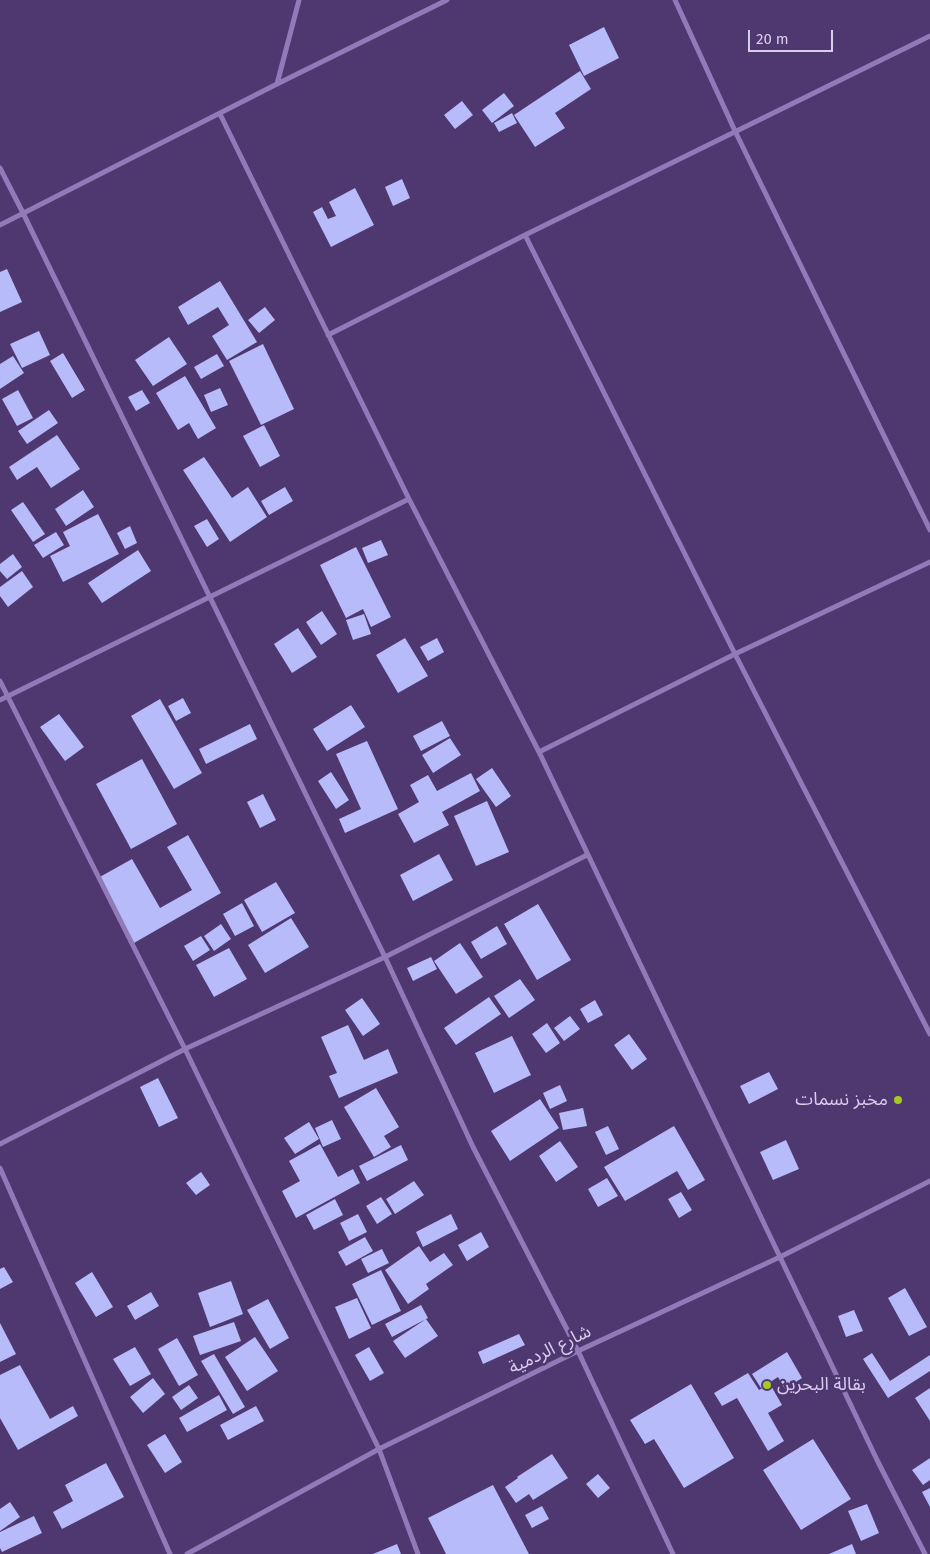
<!DOCTYPE html>
<html>
<head>
<meta charset="utf-8">
<style>
  body { margin:0 }
  #map { position:relative; width:930px; height:1554px; overflow:hidden; background:#4f3770; font-family:"Fira Sans",sans-serif }
  canvas { display:block }
  .scale { position:absolute; left:748px; top:30px; width:85px; height:22px; box-sizing:border-box; border:2px solid #d9cdee; border-top:0; padding-left:6px; font-size:15px; line-height:18px; white-space:nowrap; color:#d9cdee; -webkit-text-stroke:4px #4f3770; paint-order:stroke }
</style>
</head>
<body>
<div id="map">
<canvas width="930" height="1554"></canvas>
<div class="scale">20 m</div>
</div>
<script>
const c = document.querySelector('canvas').getContext('2d');
c.lineJoin = 'round';
function fillPath(path, color) {
  c.fillStyle = color;
  c.fill(path, 'evenodd');
}
function toPath(rows) {
  const path = new Path2D();
  for (const r of rows) {
    path.moveTo(r[0], r[1]);
    for (let i = 2; i < r.length; i += 2) path.lineTo(r[i], r[i + 1]);
  }
  return path;
}
function strokePath(path, color, width, dash) {
  c.strokeStyle = color;
  c.lineWidth = width;
  c.lineCap = dash ? 'butt' : 'round';
  c.setLineDash(dash || []);
  c.stroke(path);
}
function drawText(font, color, halo, rows, align = 'center') {
  c.font = font + ' "Fira Sans","Noto Sans Arabic",sans-serif';
  c.lineWidth = 5;
  c.setLineDash([]);
  c.textBaseline = 'middle';
  c.strokeStyle = halo;
  c.fillStyle = color;
  for (const [text, x, y, turn = 0] of rows) {
    c.save();
    c.translate(x, y);
    c.rotate((+turn || 0) * Math.PI / 180);
    c.textAlign = isNaN(turn) ? turn : align;
    if (halo) c.strokeText(text, 0, 0);
    c.fillText(text, 0, 0);
    c.restore();
  }
}
fillPath(toPath([
  [604,27,619,58,584,76,569,45],
  [580,71,591,89,555,113,565,128,535,147,514,115],
  [504,93,514,106,492,123,482,110],
  [462,101,473,115,455,129,444,115],
  [512,113,517,123,499,132,494,123],
  [402,179,410,198,393,206,385,187],
  [355,188,374,225,331,247,313,212,322,207,328,219,336,216,329,202],
  [7,269,22,302,0,312,0,272],
  [220,281,257,342,227,360,212,336,229,325,218,307,188,325,178,307],
  [265,307,275,320,259,333,248,320],
  [39,331,50,355,22,368,10,344],
  [169,337,187,364,153,386,135,360],
  [263,344,294,409,261,425,229,361],
  [63,353,85,390,72,398,50,361],
  [217,354,224,366,201,379,194,367],
  [13,356,24,373,0,389,0,364],
  [185,376,216,428,198,439,189,423,178,430,156,393],
  [220,388,228,405,211,412,204,395],
  [18,390,33,418,17,426,2,399],
  [142,390,150,403,136,411,128,397],
  [49,410,58,423,27,444,18,431],
  [264,425,280,456,260,467,243,436],
  [57,435,80,469,51,488,37,467,17,480,9,467],
  [204,457,232,498,248,487,267,517,230,542,183,470],
  [285,487,293,501,269,515,261,501],
  [83,490,94,507,66,526,55,509],
  [23,502,45,534,33,542,11,510],
  [98,514,119,554,63,582,50,556,70,546,63,532],
  [207,519,219,539,207,547,194,526],
  [130,526,137,543,125,549,117,533],
  [56,532,64,545,43,558,34,545],
  [381,540,388,555,368,563,362,548],
  [356,547,391,617,371,627,363,609,346,618,320,565],
  [138,550,151,571,102,603,88,583],
  [13,554,22,567,7,579,0,571,0,564],
  [22,571,33,587,8,607,0,596,0,587],
  [322,611,337,634,321,645,306,622],
  [364,614,371,634,353,640,346,620],
  [298,628,317,657,292,673,274,644],
  [405,638,428,676,398,693,376,655],
  [437,638,444,652,428,661,420,647],
  [183,698,191,713,176,721,168,706],
  [160,699,202,773,174,789,131,716],
  [351,705,365,727,327,751,313,729],
  [59,714,84,747,65,761,40,727],
  [442,721,450,736,421,751,413,736],
  [250,724,257,739,206,764,199,749],
  [450,738,461,755,433,773,422,755],
  [367,741,398,809,345,833,339,819,361,809,336,754],
  [142,759,177,824,131,849,96,784],
  [492,768,511,796,496,807,476,779],
  [331,772,349,800,336,809,318,781],
  [471,773,480,791,442,812,449,825,414,843,398,814,419,802,410,785,428,775,437,791],
  [263,794,276,820,260,828,247,802],
  [487,801,509,852,476,866,454,816],
  [188,835,221,893,134,943,98,878,132,859,160,908,192,890,167,847],
  [439,854,453,880,413,901,400,875],
  [276,882,295,913,262,932,244,900],
  [242,903,254,926,235,936,223,914],
  [538,904,571,960,537,980,504,924],
  [291,918,309,947,265,973,248,945],
  [221,924,231,939,214,951,204,936],
  [497,926,507,944,481,959,471,942],
  [201,936,210,950,193,961,184,946],
  [460,943,483,977,456,994,434,961],
  [229,948,247,979,214,997,196,965],
  [431,957,437,969,413,981,407,968],
  [520,979,535,1000,509,1018,494,996],
  [489,997,501,1014,456,1045,444,1028],
  [362,998,380,1024,363,1036,345,1010],
  [595,1000,603,1015,588,1023,580,1009],
  [570,1016,580,1029,564,1041,554,1028],
  [547,1023,560,1043,546,1053,532,1034],
  [348,1025,364,1060,388,1049,398,1073,339,1098,329,1076,337,1073,321,1037],
  [629,1034,647,1059,632,1070,614,1045],
  [512,1036,531,1075,494,1093,475,1053],
  [769,1072,778,1089,749,1104,740,1086],
  [158,1078,178,1118,159,1127,140,1087],
  [560,1085,567,1101,550,1109,543,1093],
  [376,1088,399,1127,384,1136,391,1147,374,1157,344,1107],
  [540,1099,559,1128,510,1161,491,1131],
  [583,1108,587,1126,563,1130,559,1113],
  [332,1120,341,1139,323,1147,315,1128],
  [309,1122,319,1139,295,1154,284,1138],
  [608,1126,619,1149,606,1155,595,1132],
  [674,1126,705,1180,688,1190,677,1171,625,1201,604,1167],
  [786,1140,799,1169,773,1180,760,1152],
  [560,1141,578,1167,556,1182,539,1156],
  [320,1144,338,1177,353,1169,360,1183,296,1218,282,1191,300,1181,289,1161],
  [401,1145,408,1160,367,1181,359,1166],
  [201,1172,210,1185,196,1195,186,1183],
  [607,1178,618,1196,598,1207,588,1189],
  [414,1181,424,1195,395,1214,386,1199],
  [681,1192,692,1210,679,1218,668,1199],
  [381,1197,392,1214,377,1224,366,1206],
  [335,1199,343,1215,314,1230,306,1215],
  [358,1214,367,1232,349,1241,340,1223],
  [451,1214,458,1229,423,1247,416,1232],
  [481,1232,489,1247,467,1261,458,1245],
  [365,1237,373,1251,346,1266,338,1252],
  [419,1246,430,1262,444,1253,453,1265,426,1284,429,1289,408,1304,385,1270],
  [382,1249,389,1263,368,1273,361,1259],
  [4,1267,13,1282,0,1289,0,1269],
  [381,1270,401,1311,372,1325,352,1284],
  [92,1272,113,1307,96,1317,75,1283],
  [231,1281,243,1314,210,1327,198,1293],
  [905,1288,927,1327,909,1336,888,1298],
  [151,1292,159,1306,135,1320,127,1306],
  [357,1298,371,1328,349,1339,335,1307],
  [268,1299,289,1338,270,1349,247,1310],
  [421,1305,428,1318,392,1337,385,1324],
  [854,1310,863,1331,846,1337,838,1316],
  [426,1319,438,1336,405,1358,393,1341],
  [234,1322,241,1341,200,1355,193,1336],
  [0,1323,16,1354,0,1362],
  [519,1334,525,1345,483,1364,478,1352],
  [255,1337,278,1371,247,1391,225,1357],
  [177,1338,198,1375,179,1386,158,1349],
  [135,1347,151,1374,130,1386,113,1359],
  [369,1347,384,1373,370,1381,355,1355],
  [787,1352,802,1378,785,1389,778,1377,761,1388,752,1374],
  [872,1353,890,1381,930,1355,930,1371,888,1398,863,1359],
  [214,1354,245,1407,233,1414,201,1361],
  [20,1365,50,1419,73,1406,78,1416,18,1450,0,1418,0,1375],
  [748,1373,759,1390,770,1384,782,1405,768,1413,784,1441,768,1451,737,1398,722,1406,714,1393],
  [153,1378,165,1394,143,1413,130,1397],
  [691,1384,734,1458,684,1488,654,1439,645,1444,630,1420],
  [189,1385,198,1398,181,1410,172,1397],
  [930,1388,930,1421,915,1398],
  [219,1395,227,1410,187,1432,179,1418],
  [256,1406,264,1421,228,1440,220,1425],
  [165,1434,182,1462,165,1473,147,1445],
  [813,1439,851,1499,801,1530,763,1470],
  [552,1454,568,1478,533,1500,529,1494,516,1503,505,1487,518,1478,517,1477],
  [930,1458,930,1480,923,1485,912,1470],
  [106,1463,124,1497,62,1529,53,1512,73,1501,65,1485],
  [598,1474,610,1488,598,1498,586,1484],
  [493,1485,529,1554,446,1554,428,1518],
  [930,1488,930,1507,922,1492],
  [10,1502,20,1517,0,1531,0,1509],
  [867,1504,879,1533,861,1541,848,1511],
  [542,1506,549,1519,532,1528,525,1515],
  [34,1516,42,1533,2,1552,0,1548,0,1532],
  [397,1544,401,1554,373,1554],
  [852,1544,856,1554,829,1554]
]), '#b7bbf9');
strokePath(toPath([
  [675,0,735,131,930,530],
  [277,84,299,0],
  [220,114,409,499,539,752,780,1257,878,1462,925,1554],
  [0,168,23,213,385,957,473,1147,578,1351,673,1554],
  [0,225,277,84,447,0],
  [525,235,735,654,930,1034],
  [328,335,525,235,930,36],
  [0,681,185,1049,379,1449,418,1554],
  [0,700,409,499],
  [539,752,735,654,930,562],
  [0,1144,185,1049,385,957,587,855],
  [0,1168,170,1554],
  [187,1554,379,1449,578,1351,780,1257,930,1181]
]), '#927ab9', 5);
for (const [x, y, r, color] of [
  [898,1100,5,"#a6c821"],
  [767,1385,5,"#a6c821"]
]) {
  const dot = new Path2D();
  dot.arc(x, y, r, 0, 2 * Math.PI);
  c.fillStyle = color;
  c.fill(dot);
  strokePath(dot, '#4f3770', 2);
}
drawText('18px', '#d9cdee', '#4f3770', [
  ["مخبز نسمات",888,1100],
  ["بقالة البحرين",777,1385,"left"]
], 'right');
drawText('18px', '#d9cdee', '#4f3770', [
  ["شارع الردمية",550,1350,-26]
]);
</script>
</body>
</html>
